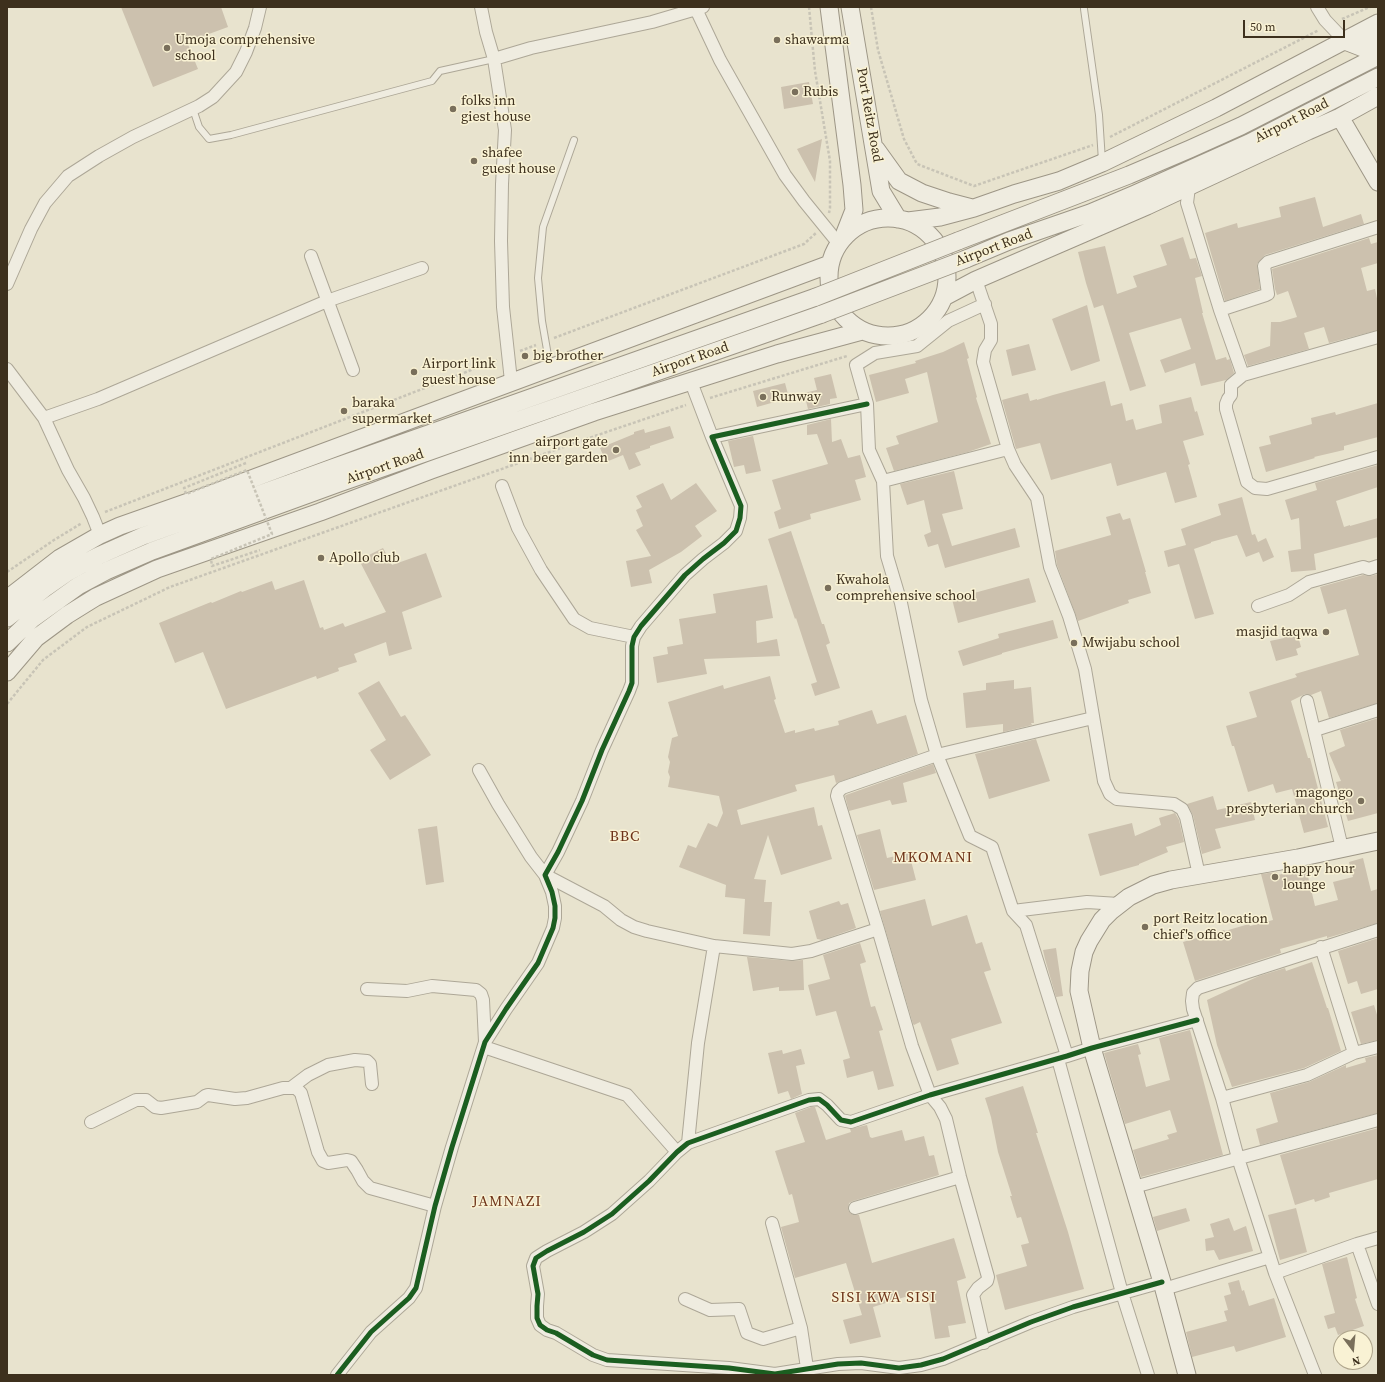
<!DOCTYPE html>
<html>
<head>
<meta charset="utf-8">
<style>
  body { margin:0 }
  #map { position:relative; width:1385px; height:1382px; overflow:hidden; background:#e8e3ce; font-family:"Source Serif 4",serif }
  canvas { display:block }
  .frame { position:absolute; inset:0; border:8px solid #3d301d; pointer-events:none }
  .north { position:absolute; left:1333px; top:1330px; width:40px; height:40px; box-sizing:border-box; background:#f9f2d4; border:1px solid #aea48b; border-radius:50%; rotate:164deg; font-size:11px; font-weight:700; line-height:16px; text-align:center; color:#3d301d }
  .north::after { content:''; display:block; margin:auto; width:14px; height:18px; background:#796f5b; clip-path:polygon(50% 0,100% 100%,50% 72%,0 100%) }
  .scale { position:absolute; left:1243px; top:20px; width:102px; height:18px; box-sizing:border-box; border:2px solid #3d301d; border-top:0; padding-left:5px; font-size:12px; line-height:14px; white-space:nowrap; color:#3d301d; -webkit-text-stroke:3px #f9f2d4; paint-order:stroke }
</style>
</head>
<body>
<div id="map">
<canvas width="1385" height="1382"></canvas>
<div class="frame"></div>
<div class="north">N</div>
<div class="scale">50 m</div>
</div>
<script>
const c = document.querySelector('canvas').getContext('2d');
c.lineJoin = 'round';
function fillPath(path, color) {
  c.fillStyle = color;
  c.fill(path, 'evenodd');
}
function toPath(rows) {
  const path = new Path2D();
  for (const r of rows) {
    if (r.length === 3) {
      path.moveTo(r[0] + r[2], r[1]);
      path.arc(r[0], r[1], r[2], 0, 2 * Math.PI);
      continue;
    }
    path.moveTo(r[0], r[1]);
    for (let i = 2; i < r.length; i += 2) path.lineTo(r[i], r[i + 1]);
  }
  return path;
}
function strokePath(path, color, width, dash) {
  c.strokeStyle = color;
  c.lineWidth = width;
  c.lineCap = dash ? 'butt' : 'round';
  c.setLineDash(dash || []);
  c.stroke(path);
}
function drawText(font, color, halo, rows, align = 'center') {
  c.font = font + ' "Source Serif 4",serif';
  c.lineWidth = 3;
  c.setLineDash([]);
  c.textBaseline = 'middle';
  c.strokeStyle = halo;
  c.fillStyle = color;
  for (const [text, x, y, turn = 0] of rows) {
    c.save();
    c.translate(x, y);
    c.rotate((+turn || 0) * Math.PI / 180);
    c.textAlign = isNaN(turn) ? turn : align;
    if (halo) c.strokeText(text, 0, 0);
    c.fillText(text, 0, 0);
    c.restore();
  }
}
fillPath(toPath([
  [121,7,221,7,228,27,187,42,198,69,153,87],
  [809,82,813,104,784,109,781,87],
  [822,139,815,182,797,149],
  [1315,197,1323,227,1361,214,1364,224,1265,255,1257,264,1260,289,1225,301,1205,233,1237,223,1238,228,1281,217,1279,207],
  [1183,237,1190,259,1196,258,1202,276,1195,278,1203,313,1202,313,1216,360,1226,357,1227,360,1230,359,1234,373,1226,380,1201,386,1195,363,1165,373,1160,360,1191,349,1181,318,1129,333,1146,386,1130,391,1103,305,1094,308,1086,283,1078,252,1105,246,1117,294,1137,287,1133,276,1167,265,1160,245],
  [1369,238,1371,244,1378,242,1378,263,1361,268,1367,291,1375,289,1378,303,1378,330,1329,343,1324,327,1304,333,1309,349,1248,366,1244,355,1270,346,1271,322,1280,322,1297,317,1288,291,1277,295,1275,289,1272,269],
  [1087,305,1100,361,1071,371,1052,319],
  [964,342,969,358,967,359,977,397,976,398,991,444,968,452,894,471,886,448,899,444,896,436,938,422,927,372,905,379,909,393,876,402,869,375,916,363,915,361,943,352],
  [1029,344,1036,370,1012,376,1006,350],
  [831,374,837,398,830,399,830,404,808,409,804,393,817,390,814,378],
  [1105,381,1111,406,1122,403,1126,421,1133,419,1136,430,1162,423,1159,405,1191,397,1195,412,1197,411,1204,435,1183,441,1190,464,1188,465,1197,497,1175,503,1166,472,1117,486,1111,463,1051,480,1040,443,1016,449,1002,400,1028,393,1030,401,1037,399,1037,400,1053,395],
  [785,383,789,398,757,407,753,391],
  [1378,403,1378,437,1344,446,1344,450,1314,457,1315,458,1266,472,1259,447,1271,444,1269,436,1312,424,1311,418,1335,412,1336,415],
  [831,419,832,442,841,439,848,458,860,455,866,477,855,480,861,500,810,514,811,519,779,529,774,512,781,509,772,480,828,464,817,434,807,435,807,425],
  [670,426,674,438,650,446,650,448,635,453,641,465,629,470,623,455,606,462,600,448,634,434,634,432,644,429,645,433],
  [753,436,761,471,746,474,744,465,734,467,728,441],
  [1378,465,1378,487,1336,501,1344,527,1350,525,1350,526,1378,518,1378,537,1314,554,1316,570,1291,572,1288,551,1301,549,1299,518,1291,520,1285,500,1317,490,1315,483],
  [954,471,963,509,942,514,952,546,1015,528,1020,547,945,568,938,544,928,547,924,535,931,532,924,500,907,505,900,484],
  [663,483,671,500,696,483,717,511,695,526,702,536,681,552,649,570,652,583,631,587,626,561,651,556,636,530,643,526,636,510,642,507,636,496],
  [1242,497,1252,535,1255,534,1258,542,1266,538,1274,557,1263,562,1259,552,1246,557,1237,535,1211,542,1211,543,1194,549,1214,614,1195,619,1179,564,1168,567,1164,551,1186,545,1181,529,1221,515,1218,504],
  [1120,513,1123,520,1130,518,1146,572,1145,572,1151,593,1128,600,1129,603,1078,621,1057,565,1055,551,1111,535,1106,517],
  [791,531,822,624,824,624,830,643,826,645,840,688,815,696,811,684,817,682,796,618,795,619,768,539],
  [383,548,392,565,426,553,442,597,402,612,412,649,389,656,386,642,354,654,357,662,338,668,339,671,317,679,316,676,226,709,203,652,175,663,159,623,211,602,212,603,241,591,242,592,272,581,275,590,304,580,320,628,323,627,324,630,343,623,345,627,386,612,359,560],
  [1378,574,1378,703,1329,718,1321,691,1311,695,1305,694,1291,701,1308,758,1310,758,1328,827,1304,833,1292,789,1276,793,1273,784,1248,792,1234,746,1232,746,1226,726,1257,717,1249,692,1297,677,1295,674,1359,655,1346,609,1328,614,1320,587,1363,575,1371,576],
  [1029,578,1036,602,958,623,952,599],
  [767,585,773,618,756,621,757,643,777,639,780,656,704,659,707,674,657,683,653,657,668,654,667,647,683,644,679,619,716,613,713,594],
  [1053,620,1058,638,1002,653,1002,654,963,666,958,651,999,638,998,634],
  [1296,629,1301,647,1296,649,1298,655,1276,661,1270,641,1284,638,1283,633],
  [770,676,776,699,774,700,785,733,795,730,795,733,814,728,815,731,839,725,838,721,872,710,877,724,906,715,918,754,836,783,834,775,795,785,797,791,737,810,741,825,814,807,818,826,822,825,832,859,781,875,768,835,754,879,766,880,764,902,772,902,770,936,743,934,745,899,725,897,726,885,679,867,688,845,696,848,708,823,717,827,723,813,719,796,668,787,670,777,668,772,670,762,668,757,672,738,678,736,668,702,723,685,724,689],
  [1014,680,1014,689,1031,687,1034,723,1031,723,1032,725,1003,732,1003,724,966,728,963,693,986,690,986,683],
  [379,681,401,717,405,715,431,755,390,780,370,750,386,740,358,693],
  [1378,718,1378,813,1348,821,1336,782,1341,781,1329,753,1345,746,1340,730],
  [1036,739,1050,781,989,799,975,754],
  [933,764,936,773,903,783,907,802,892,805,890,800,849,811,845,796,846,795],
  [1213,796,1217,810,1251,802,1255,820,1215,829,1221,848,1202,854,1193,815,1187,804],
  [1175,813,1179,820,1184,842,1166,847,1168,852,1139,864,1139,865,1100,876,1088,834,1132,823,1135,836,1161,825,1159,818],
  [437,826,444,882,426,885,418,829],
  [880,829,887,858,909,853,916,880,874,890,857,835],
  [1363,858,1371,891,1378,889,1378,923,1327,938,1327,936,1280,949,1281,953,1195,981,1183,942,1224,930,1225,931,1249,924,1250,926,1273,920,1261,874,1277,872,1278,875,1306,868,1315,906,1338,900,1333,882,1353,877,1349,862],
  [925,899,932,926,967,915,976,944,982,942,991,970,984,972,1002,1023,951,1039,959,1064,937,1071,920,1022,914,1025,913,1024,880,911],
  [839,901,841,905,848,903,856,928,822,940,817,939,809,911],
  [1378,938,1378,989,1361,994,1357,981,1348,984,1338,951],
  [860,943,866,962,860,964,871,1007,875,1006,883,1030,879,1031,894,1086,878,1090,873,1071,847,1078,843,1060,850,1058,836,1011,816,1016,808,985,830,979,823,955],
  [1056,948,1063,996,1056,997,1045,959,1043,950],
  [747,957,791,961,803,960,804,990,779,991,779,987,753,991],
  [1312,962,1327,1008,1328,1008,1341,1051,1304,1068,1232,1087,1217,1045,1207,1000,1259,976,1285,968,1286,971],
  [1374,1005,1378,1018,1378,1040,1361,1044,1351,1012],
  [1190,1030,1223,1155,1141,1177,1133,1150,1169,1139,1167,1135,1177,1132,1170,1110,1125,1124,1104,1053,1138,1044,1141,1054,1138,1055,1146,1087,1170,1080,1159,1038],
  [801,1049,805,1064,796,1066,802,1094,791,1099,788,1091,778,1094,768,1053,782,1050,783,1054],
  [1378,1055,1378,1113,1260,1145,1256,1129,1278,1122,1270,1093,1309,1082,1346,1065,1346,1068,1366,1062,1365,1058],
  [1023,1086,1038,1133,1036,1133,1068,1232,1084,1289,1005,1310,996,1275,1027,1266,1021,1245,1029,1243,1021,1217,1017,1218,1010,1196,1012,1196,998,1152,991,1117,985,1098],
  [811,1107,815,1107,826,1140,851,1132,850,1129,867,1125,870,1137,872,1138,902,1130,905,1141,924,1136,929,1156,934,1155,939,1175,853,1201,849,1203,848,1210,853,1215,859,1215,872,1263,954,1238,966,1278,957,1281,966,1323,948,1326,950,1337,935,1339,927,1290,873,1307,881,1337,850,1344,843,1320,862,1315,846,1263,795,1278,781,1227,799,1222,792,1194,789,1195,775,1151,805,1142,795,1113],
  [1378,1128,1378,1179,1329,1193,1330,1197,1315,1202,1314,1199,1295,1205,1280,1155],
  [1186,1208,1190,1221,1157,1231,1153,1217],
  [1296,1208,1307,1252,1280,1260,1268,1215],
  [1229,1218,1234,1231,1246,1226,1253,1251,1219,1260,1214,1250,1206,1251,1205,1239,1214,1237,1210,1224],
  [1347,1257,1357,1298,1355,1299,1364,1326,1338,1335,1335,1327,1328,1329,1324,1316,1335,1313,1322,1264],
  [1239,1280,1242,1291,1244,1290,1249,1306,1274,1298,1286,1337,1236,1352,1234,1346,1192,1357,1186,1332,1227,1321,1224,1311,1228,1310,1224,1296,1231,1294,1228,1283]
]), '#ccc1ae');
const lane = toPath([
  [1084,9,1099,115,1102,161],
  [193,109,199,127,209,139,231,135,432,81,440,71,494,59],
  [550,367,542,321,538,278,543,227,574,140]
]);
const street = toPath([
  [481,7,486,32,494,59,531,48,652,22,703,7],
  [695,7,720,60,785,175,804,201,839,244],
  [1317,7,1325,20,1345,41],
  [494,59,505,130,502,184,501,241,503,307,511,381],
  [1189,187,1187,203,1220,310,1243,375],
  [311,256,353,370],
  [976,280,991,324,991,340,985,350,983,362,1008,449,1015,465,1037,498,1050,567,1069,616,1085,669,1104,781,1110,794,1117,799,1174,804,1182,809,1186,817,1199,875],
  [7,284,31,229,45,203,68,176,99,156,133,137,199,106,213,97,236,72,246,52,255,28,260,7],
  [985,304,948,321,917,346,875,353,856,365,867,404,869,450,883,481,887,556,901,603,921,700,937,755,970,836,992,847,1013,911,1026,925,1067,1056],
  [1220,310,1266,295,1268,294,1264,266,1268,262,1378,227],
  [1378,337,1243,375,1231,385,1231,395,1228,399,1226,404,1226,409,1247,482,1255,488,1267,489,1378,457],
  [7,369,44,418,68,470,84,498,93,517,100,535],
  [691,382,712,437],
  [44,418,98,399,327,301,422,268],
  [883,481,1008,449],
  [502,486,518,528,541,570,574,619,590,628,634,637],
  [1258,606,1289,595,1309,582,1363,567,1369,569,1378,566],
  [1307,701,1342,848],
  [1315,730,1378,710],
  [479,770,498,804,531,857,545,875,604,906,621,920,634,927,647,931,714,946,792,954,811,951,878,929],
  [1013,911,1087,902,1119,904],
  [1321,947,1354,1053],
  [367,989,407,991,432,986,476,990,481,994,483,1000,485,1042],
  [484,1047,627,1095,677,1152],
  [1058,1059,1122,1293,1148,1375],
  [292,1087,308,1075,328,1065,355,1060,367,1061,370,1064,372,1084],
  [1222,1098,1307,1075,1354,1053,1378,1047],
  [91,1122,136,1100,146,1100,155,1107,161,1108,197,1102,205,1096,208,1095,235,1099,247,1098,283,1088,296,1088,301,1093,318,1152,323,1161,328,1163,347,1160,351,1161,357,1170,363,1181,370,1188,435,1206],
  [688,1143,698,1043,714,946],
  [1134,1187,1378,1120],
  [855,1208,960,1177],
  [1357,1244,1378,1304],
  [1275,1273,1357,1244,1378,1238],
  [1162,1282,1073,1307,1031,1322,943,1359,921,1365,899,1368,861,1363,838,1364,775,1374,729,1368,607,1360,593,1355,556,1333,547,1330,540,1325,537,1318,537,1306,538,1294,533,1266,536,1258,547,1251,584,1232,612,1214,649,1181,677,1152,688,1143,809,1100,819,1099,827,1105,841,1120,851,1122,930,1095,1067,1056,1092,1048,1197,1020],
  [1164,1289,1270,1257],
  [685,1299,710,1310,739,1309,747,1333,763,1339,801,1328,772,1223],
  [801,1328,807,1368],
  [984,1343,973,1295,978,1288,987,1281,988,1277,960,1177,946,1119,940,1107,930,1095,912,1046,878,929,837,796,838,792,842,788,937,755,1093,718],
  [337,1375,371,1332,409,1298,416,1288,435,1206,452,1147,485,1042,506,1009,538,963,553,928,555,918,555,906,552,892,545,875,558,852,582,801,602,750,629,691,632,683,632,646,634,637,641,626,685,575,703,559,724,543,736,531,740,518,741,506,712,437,867,404],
  [1315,1375,1275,1273,1238,1158,1222,1098,1193,1009,1192,1001,1193,993,1198,988,1378,930]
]);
const secondary = toPath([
  [829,7,852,185,854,210,843,238],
  [850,7,881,191,898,219],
  [1345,41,1363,48,1378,40],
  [1340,117,1378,182],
  [876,149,899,181,922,193,949,202,972,208],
  [888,277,59],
  [908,221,940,217,974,208,1014,194,1059,181,1102,163,1216,108,1378,23],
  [958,241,1129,175,1190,149,1241,126,1378,56],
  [966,259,1009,241,1090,213,1135,194,1249,143,1378,77],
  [944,297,976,280,1147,206,1308,131,1340,117,1378,96],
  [7,599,60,558,100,535,120,526,211,494,830,264],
  [7,618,45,588,68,572,98,556,143,536,335,467,816,297],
  [7,643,32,619,78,586,106,571,152,551,339,483,822,314],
  [7,672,36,638,67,615,96,597,157,569,320,512,431,470,594,412,777,354,862,331],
  [1187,1375,1162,1282,1092,1048,1079,991,1080,971,1084,952,1089,941,1102,920,1111,911,1129,897,1153,885,1171,880,1298,858,1378,841]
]);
strokePath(lane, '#ada797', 8);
strokePath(street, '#ada797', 14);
strokePath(secondary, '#9d9686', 19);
strokePath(toPath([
  [809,7,815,71,830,161,830,208,829,213],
  [871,7,878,50,904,139,917,164,974,186,1093,145],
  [1342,19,1370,7],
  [1110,137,1319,30],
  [554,338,804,244,816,233],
  [520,351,536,345],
  [710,398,847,356],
  [105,512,497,360],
  [7,572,54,540,82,523],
  [7,704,43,660,87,627,170,587,586,439,686,405]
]), '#c8c4b6', 2.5, [3, 2]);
strokePath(lane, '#efece0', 6);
strokePath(street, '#efece0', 12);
strokePath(secondary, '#efece0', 17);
const secondaryBridge = toPath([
  [816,297,958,241],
  [822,314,966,259]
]);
strokePath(secondaryBridge, '#9d9686', 19, []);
strokePath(toPath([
  [246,463,184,488,186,494,247,470,272,534,211,559,212,566,260,550]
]), '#c8c4b6', 2.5, [3, 2]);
strokePath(secondaryBridge, '#efece0', 17);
strokePath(toPath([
  [1162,1282,1073,1307,1031,1322,943,1359,921,1365,899,1368,861,1363,838,1364,775,1374,729,1368,607,1360,593,1355,556,1333,547,1330,540,1325,537,1318,537,1306,538,1294,533,1266,536,1258,547,1251,584,1232,612,1214,649,1181,677,1152,688,1143,809,1100,819,1099,827,1105,841,1120,851,1122,930,1095,1067,1056,1092,1048,1197,1020],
  [337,1375,371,1332,409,1298,416,1288,435,1206,452,1147,485,1042,506,1009,538,963,553,928,555,918,555,906,552,892,545,875,558,852,582,801,602,750,629,691,632,683,632,646,634,637,641,626,685,575,703,559,724,543,736,531,740,518,741,506,712,437,867,404]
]), '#1b5e20', 5);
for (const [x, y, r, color] of [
  [777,40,4,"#796f5b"],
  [167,48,4,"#796f5b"],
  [795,92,4,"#796f5b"],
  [453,109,4,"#796f5b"],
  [474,161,4,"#796f5b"],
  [525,356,4,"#796f5b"],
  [414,372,4,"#796f5b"],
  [763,397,4,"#796f5b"],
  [344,411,4,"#796f5b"],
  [616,450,4,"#796f5b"],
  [321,558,4,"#796f5b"],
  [828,588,4,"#796f5b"],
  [1326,632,4,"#796f5b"],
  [1074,643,4,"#796f5b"],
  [1361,801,4,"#796f5b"],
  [1275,877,4,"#796f5b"],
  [1145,927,4,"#796f5b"]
]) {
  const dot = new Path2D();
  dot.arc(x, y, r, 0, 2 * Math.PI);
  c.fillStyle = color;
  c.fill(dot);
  strokePath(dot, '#f9f2d4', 1.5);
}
drawText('14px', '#3d301d', '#f9f2d4', [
  ["Umoja comprehensive",175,40],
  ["school",175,56],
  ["shawarma",785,40],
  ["Rubis",803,92],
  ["folks inn",461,101],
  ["giest house",461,117],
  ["shafee",482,153],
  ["guest house",482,169],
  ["big brother",533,356],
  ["Airport link",422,364],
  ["guest house",422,380],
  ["Runway",771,397],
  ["baraka",352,403],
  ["supermarket",352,419],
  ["airport gate",608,442,"right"],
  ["inn beer garden",608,458,"right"],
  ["Apollo club",329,558],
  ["Kwahola",836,580],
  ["comprehensive school",836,596],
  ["masjid taqwa",1318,632,"right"],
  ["Mwijabu school",1082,643],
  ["magongo",1353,793,"right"],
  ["presbyterian church",1353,809,"right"],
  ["happy hour",1283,869],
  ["lounge",1283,885],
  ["port Reitz location",1153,919],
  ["chief's office",1153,935]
], 'left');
drawText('14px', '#3d301d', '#f9f2d4', [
  ["Port Reitz Road",869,115,80],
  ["Airport Road",1292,121,-27],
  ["Airport Road",994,248,-21],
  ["Airport Road",690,360,-19],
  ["Airport Road",385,467,-19]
]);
c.letterSpacing = '1px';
drawText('15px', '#6e3318', '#f9f2d4', [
  ["BBC",625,837],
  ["MKOMANI",933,858],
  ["JAMNAZI",507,1202],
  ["SISI KWA SISI",884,1298]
]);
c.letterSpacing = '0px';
</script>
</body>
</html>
